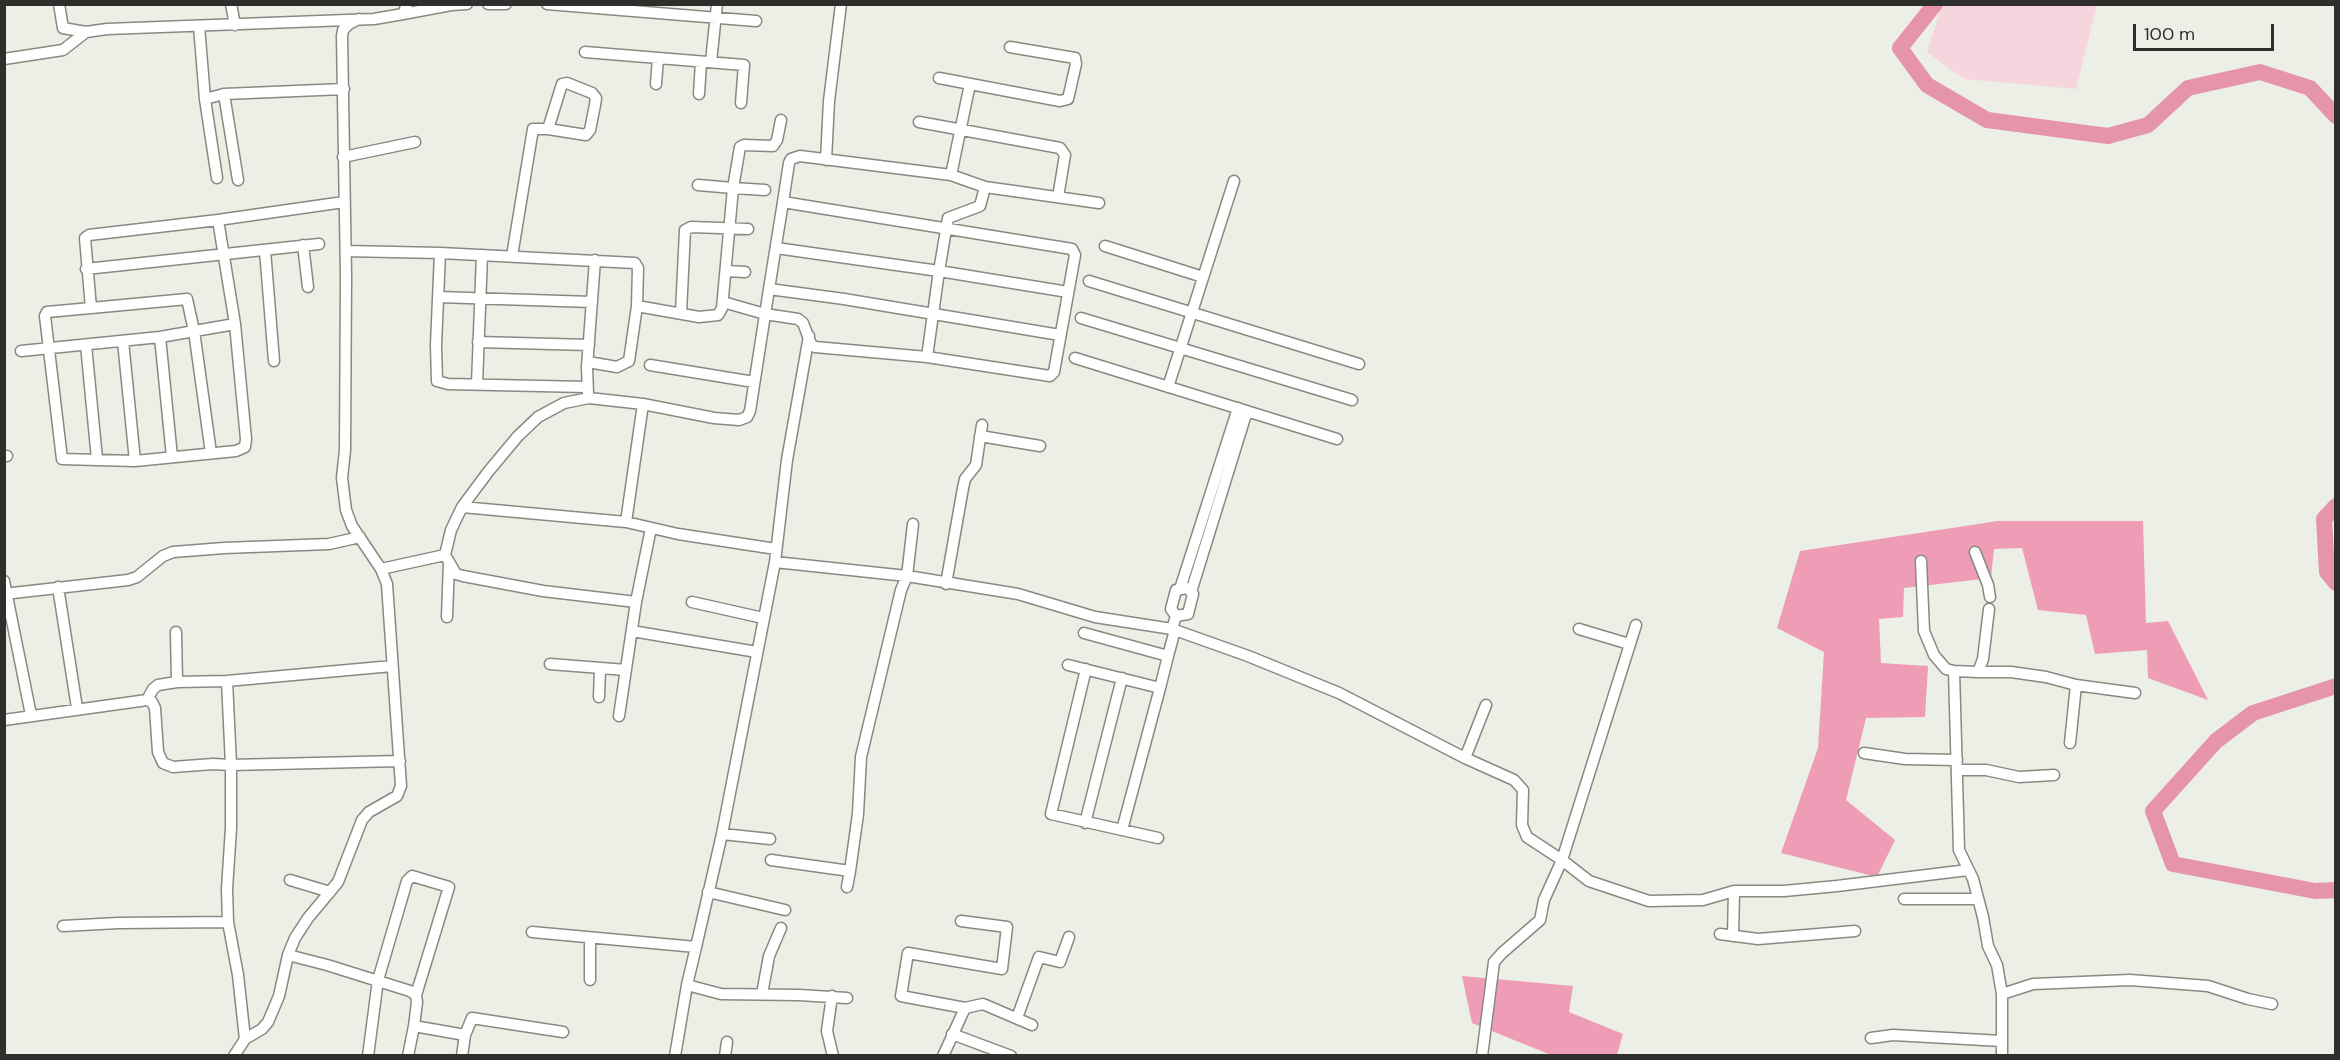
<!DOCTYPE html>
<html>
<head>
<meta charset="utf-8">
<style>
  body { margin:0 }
  #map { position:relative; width:2340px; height:1060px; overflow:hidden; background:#ecefe6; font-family:"DM Sans",sans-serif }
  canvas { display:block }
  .frame { position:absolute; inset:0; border:6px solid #2e2f2c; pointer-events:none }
  .scale { position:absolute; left:2133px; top:24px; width:141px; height:27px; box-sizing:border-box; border:3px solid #2e2f2c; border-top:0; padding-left:8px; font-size:18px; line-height:21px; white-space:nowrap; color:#2e2f2c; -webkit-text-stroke:4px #ecefe6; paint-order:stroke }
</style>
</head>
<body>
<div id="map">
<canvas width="2340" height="1060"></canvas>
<div class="frame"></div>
<div class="scale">100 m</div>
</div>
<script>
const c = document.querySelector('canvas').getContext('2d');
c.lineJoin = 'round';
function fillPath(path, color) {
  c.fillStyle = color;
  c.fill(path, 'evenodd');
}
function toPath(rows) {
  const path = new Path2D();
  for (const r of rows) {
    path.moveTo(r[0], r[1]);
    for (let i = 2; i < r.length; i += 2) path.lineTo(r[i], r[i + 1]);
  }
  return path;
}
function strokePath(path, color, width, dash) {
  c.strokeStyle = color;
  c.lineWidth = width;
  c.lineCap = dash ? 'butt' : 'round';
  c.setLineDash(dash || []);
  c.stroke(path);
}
fillPath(toPath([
  [1942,5,2097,5,2076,89,1964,79,1927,52]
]), '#f7d5de');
fillPath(toPath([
  [1998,521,2143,521,2146,623,2168,621,2208,700,2148,678,2147,650,2095,654,2086,615,2038,610,2022,548,1994,549,1991,578,1904,588,1903,617,1879,619,1881,663,1928,666,1925,717,1866,718,1846,800,1895,840,1877,877,1781,853,1818,748,1824,652,1777,628,1800,551],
  [1462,976,1573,986,1569,1012,1623,1034,1617,1055,1551,1055,1472,1023]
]), '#ef9db6');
strokePath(toPath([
  [1935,4,1900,48,1927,85,1987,120,2108,136,2148,125,2188,88,2260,72,2310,88,2336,116],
  [2336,506,2324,519,2327,572,2336,583],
  [2336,686,2253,713,2216,741,2153,811,2173,864,2315,891,2336,890]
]), '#e594ac', 16);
const minor = toPath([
  [59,4,63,28,86,32,107,29,374,19,403,14,407,4],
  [231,4,235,25],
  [488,4,506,4],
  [547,4,756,21],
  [403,14,451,5,467,4],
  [199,26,205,99,217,178],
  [585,52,744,65,741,103],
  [4,59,63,50,86,32],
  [711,62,717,4],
  [939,78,1060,101,1068,99,1076,64,1075,58,1010,47],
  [656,84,658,58],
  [224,94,238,180],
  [699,94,701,62],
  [205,99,224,94,344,89],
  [919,122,1060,148,1065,155,1058,197],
  [343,157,415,142],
  [826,160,829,101,841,4],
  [951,175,970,84],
  [698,185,733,188,740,147,744,145,773,146,777,140,781,120],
  [985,187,980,206,948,218,939,271,1068,292],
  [783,202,789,163,791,159,800,156,951,175,985,187,1099,203],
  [218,220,89,235,85,238,91,308,47,312,45,316,62,459,135,461,236,451,245,447,246,439,235,324,218,220,344,202],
  [303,245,308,287],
  [1105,246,1203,277],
  [265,250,274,361],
  [346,251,440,253,635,263,638,268,637,306,629,361,617,367,588,362],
  [440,253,436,345,437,381,448,384,586,387],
  [512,256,533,129,548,129,586,135,590,130,595,105,596,98,592,93,567,83,562,84,548,129],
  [86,269,319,244],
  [726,271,745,272],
  [1089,281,1359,364],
  [769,289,844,299,1060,335],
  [438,297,592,302],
  [723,302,765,314,798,319,803,323,811,344,815,347,927,357],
  [637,306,699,317,718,315,722,308,733,188,765,190],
  [91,308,187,299,194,331,211,453],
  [681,313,685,230,691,227,748,229],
  [1081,318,1352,400],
  [160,337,172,457],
  [123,341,135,461],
  [478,342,589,345],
  [86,345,97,459],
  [21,351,160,337,235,324],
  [1075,358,1337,439],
  [650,365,754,382],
  [477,384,482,255],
  [1168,387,1234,181],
  [588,394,587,367,595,260],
  [980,436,1040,446],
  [4,456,7,456],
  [462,507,626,522,678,534,776,549],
  [626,522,643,404],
  [1975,552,1988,585,1990,597],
  [445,555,456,574,463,576,543,591,636,602,619,716],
  [1921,561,1924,631,1934,655,1946,669,1954,671,1959,850,1973,879,1983,917,1988,946,1997,965,2002,994,2002,1056],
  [775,562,907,576,1018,594,1095,617,1172,629,1248,656,1339,693,1465,758,1514,780,1523,790,1522,825,1527,837,1562,860,1589,881,1649,901,1703,900,1734,891,1784,891,1837,886,1968,870],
  [381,569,445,555,451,530,462,507,488,472,518,436,538,417,564,403,589,398,643,404,714,418,739,420,747,417,750,411,769,289,783,202,1072,249,1075,255,1054,372,1050,376,927,357,939,271,776,248],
  [4,581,31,715],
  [946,584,963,488,965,479,976,465,982,425],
  [58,587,77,708],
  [1180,589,1238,408],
  [1191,592,1247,411],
  [4,594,128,580,137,577,163,556,173,552,224,548,329,544,360,537],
  [636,602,651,528],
  [692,602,763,618],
  [447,617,449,563],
  [1172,629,1176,616,1171,609,1176,590,1187,588,1193,594,1188,614,1176,616],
  [1579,629,1629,644],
  [632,631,757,652],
  [176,632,177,682],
  [1084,633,1168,656,1175,630],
  [550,664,626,670],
  [1068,665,1160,688,1168,656],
  [1086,669,1051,814,1158,838],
  [1954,671,1978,672,1983,659,1989,609],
  [1978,672,2011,672,2046,677,2076,685,2070,743],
  [227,681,231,765,400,761],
  [2076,685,2135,693],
  [599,697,600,669],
  [147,700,153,689,158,685,177,682,227,681,392,666],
  [4,720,147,700,152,702,155,708,158,752,163,763,173,767,213,764,231,765,231,828,227,889,228,922,238,975,245,1039],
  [1864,753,1905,759,1957,760],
  [1465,758,1486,705],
  [1958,770,1986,770,2019,777,2054,775],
  [1085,823,1122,678],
  [1122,830,1160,688],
  [722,834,770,839],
  [771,860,850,871,858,814,861,757,901,590,907,576,913,524],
  [290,880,330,892],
  [847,887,850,871],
  [708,892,785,910],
  [1904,899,1978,899],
  [961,921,1007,927,1002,969,908,953,901,996,965,1008],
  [63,926,118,923,228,922],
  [532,932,696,947,722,834,775,562,787,460,809,336],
  [1720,934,1758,939,1855,931],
  [1733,936,1734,891],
  [590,938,590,980],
  [288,955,327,965,410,991,416,995,417,1002,414,1026,465,1035],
  [687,985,721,994,799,995,847,998],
  [762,994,769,956,781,928],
  [2002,994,2033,984,2130,980,2208,986,2248,999,2272,1004],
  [832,996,827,1031,833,1056],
  [1017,1018,1039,957,1060,962,1069,937],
  [952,1034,1011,1056],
  [1871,1038,1893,1035,2002,1041],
  [234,1056,245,1039,262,1029,268,1022,279,996,288,955,295,938,308,918,338,882,362,820,369,812,397,796,401,786,387,584,381,569,352,526,346,510,342,478,345,450,346,276,342,36,343,30,349,24,359,19],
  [368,1056,378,980,407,881,412,876,449,887,416,995],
  [408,1056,414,1026],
  [462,1056,465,1035,472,1018,563,1032],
  [675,1056,687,985,696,947],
  [725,1056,727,1042],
  [943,1056,965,1008,983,1004,1032,1025],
  [1482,1056,1494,962,1502,953,1540,920,1544,900,1562,860,1636,625]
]);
strokePath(minor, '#878a81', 13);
strokePath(minor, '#fff', 10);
</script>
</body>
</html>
